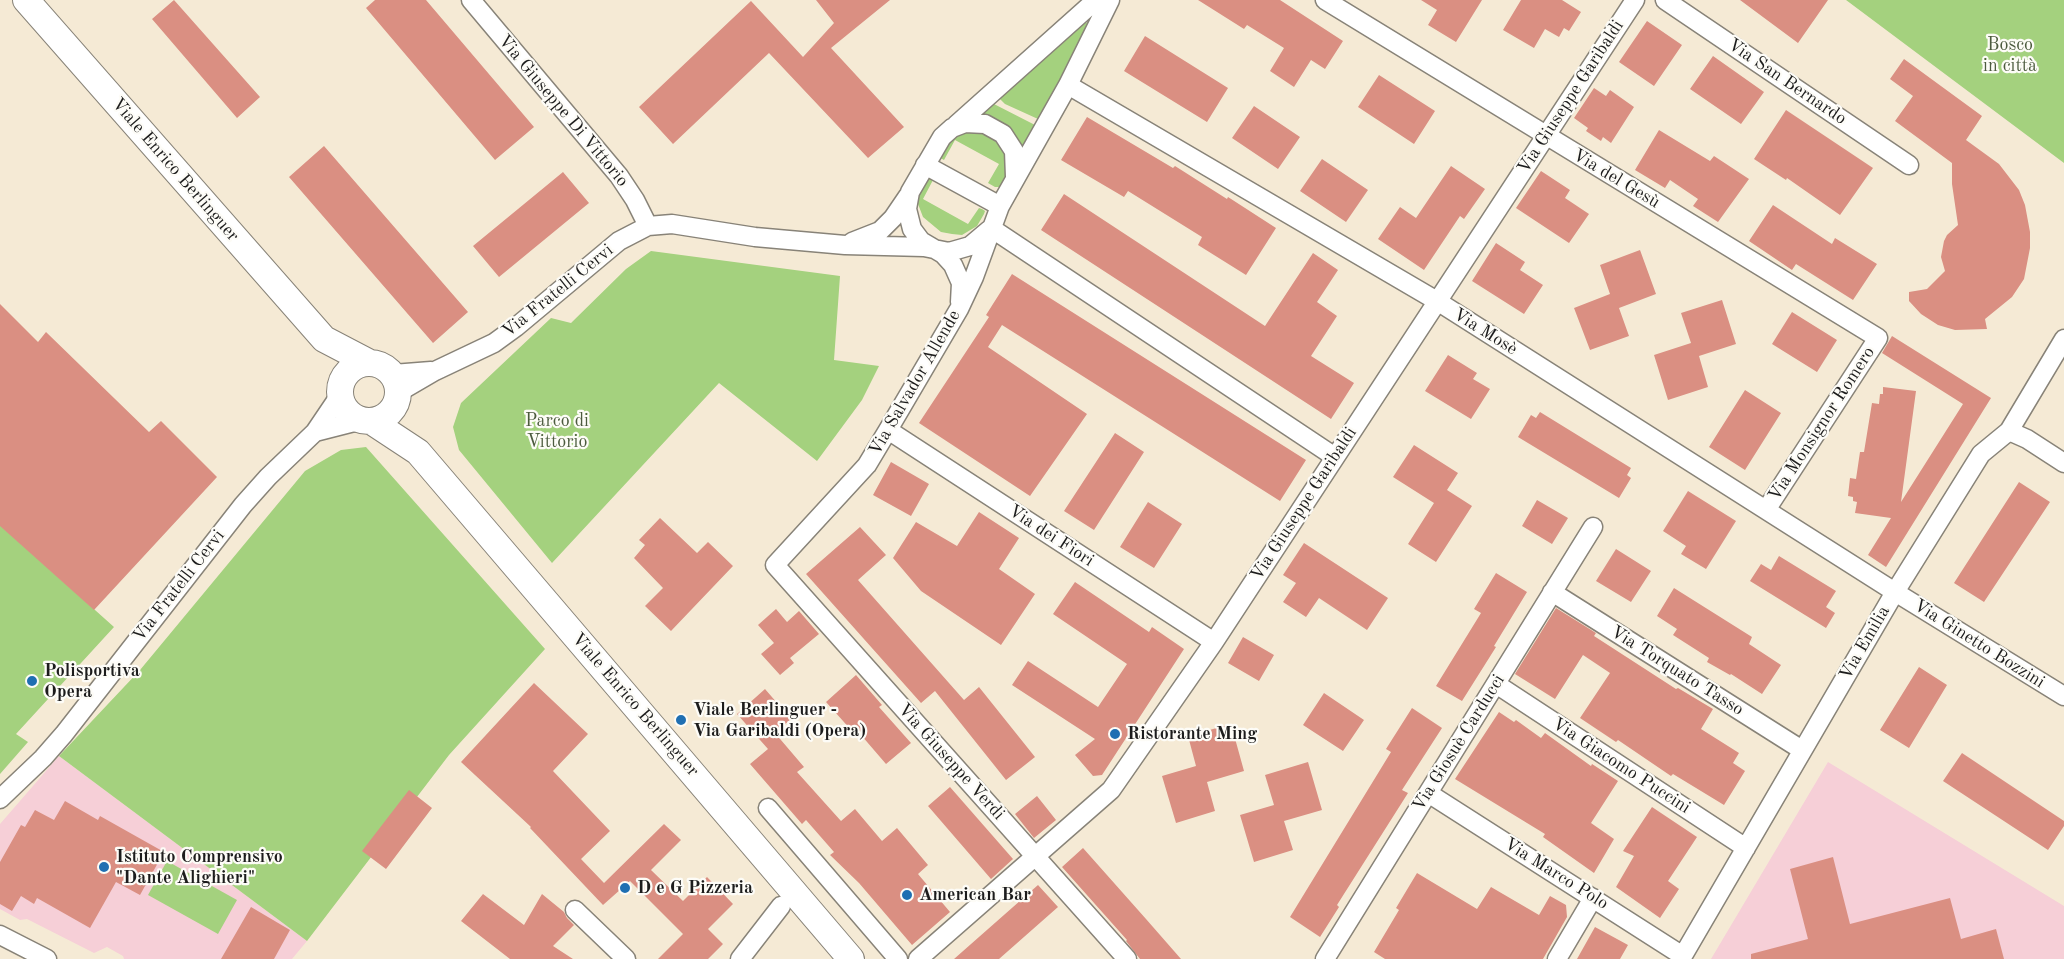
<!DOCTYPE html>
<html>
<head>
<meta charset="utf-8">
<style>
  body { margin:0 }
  canvas { display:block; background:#f5ead5 }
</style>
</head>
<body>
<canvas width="2064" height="959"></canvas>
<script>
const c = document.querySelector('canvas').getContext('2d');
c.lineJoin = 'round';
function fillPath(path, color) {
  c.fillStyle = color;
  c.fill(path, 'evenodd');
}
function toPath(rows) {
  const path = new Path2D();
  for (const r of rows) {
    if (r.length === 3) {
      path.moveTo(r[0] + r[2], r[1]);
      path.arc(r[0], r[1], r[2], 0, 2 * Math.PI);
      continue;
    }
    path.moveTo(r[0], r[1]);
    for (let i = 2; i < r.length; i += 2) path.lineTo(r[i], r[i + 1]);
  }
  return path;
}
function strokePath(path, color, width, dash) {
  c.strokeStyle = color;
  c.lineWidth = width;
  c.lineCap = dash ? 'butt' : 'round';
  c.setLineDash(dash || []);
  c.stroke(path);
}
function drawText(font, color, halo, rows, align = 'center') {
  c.font = font + ' "Old Standard TT",serif';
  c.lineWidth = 4.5;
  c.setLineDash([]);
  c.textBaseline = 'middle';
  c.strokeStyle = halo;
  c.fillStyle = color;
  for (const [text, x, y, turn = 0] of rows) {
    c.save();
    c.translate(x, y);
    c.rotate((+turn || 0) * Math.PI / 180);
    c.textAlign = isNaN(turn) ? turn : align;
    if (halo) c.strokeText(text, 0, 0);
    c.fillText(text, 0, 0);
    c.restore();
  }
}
fillPath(toPath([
  [59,756,307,941,292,959,124,959,123,956,107,947,94,953,27,919,20,920,0,909,0,824],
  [1828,762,2064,906,2064,959,1711,959]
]), '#f6cfd7');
fillPath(toPath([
  [1846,0,2064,0,2064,163],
  [1088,22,1090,22,1086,38,1038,119,1005,104,998,97,1080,25],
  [992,103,1035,125,1024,147,1021,148,987,116,977,114],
  [974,130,993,139,1000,146,1007,159,1008,171,1000,187,995,187,988,183,999,164,955,140,944,160,935,155,959,132],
  [929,177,933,180,923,199,968,224,979,208,982,209,985,211,984,214,977,226,962,235,952,234,941,232,923,217,918,204,917,195],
  [651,251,840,276,834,360,879,366,862,400,817,461,719,383,552,563,459,450,453,427,461,403,551,318,571,323,626,269],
  [366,447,545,649,449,755,307,941,59,756,140,670,305,471,341,450],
  [0,525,114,627,16,734,28,742,0,774],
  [167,861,237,900,218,934,148,895]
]), '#a4d17e');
fillPath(toPath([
  [174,0,260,97,237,118,152,19],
  [375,0,426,0,534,127,495,160,366,8],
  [816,0,890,0,831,48,904,127,868,158,769,53,673,144,639,107,751,1,803,57,834,23],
  [1198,0,1280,0,1343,41,1325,69,1311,60,1294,87,1270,71,1284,48,1247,25,1244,29],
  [1421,0,1482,0,1456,42,1428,25,1437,10],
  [1521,0,1562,0,1581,12,1569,31,1564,28,1559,37,1545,29,1534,48,1503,30],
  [1740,0,1828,0,1798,43],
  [1647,21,1682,45,1654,86,1619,62],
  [1145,36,1228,88,1207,122,1124,71],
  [1713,56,1764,92,1741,124,1690,89],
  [1904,59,1982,116,1966,140,1999,164,2019,190,2025,205,2030,232,2030,248,2024,279,2012,297,1985,319,1987,329,1955,330,1938,325,1921,314,1909,301,1909,292,1927,289,1945,271,1941,257,1944,241,1947,235,1958,225,1952,184,1952,163,1895,121,1913,96,1890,79],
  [1379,75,1435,111,1414,144,1358,107],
  [1594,88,1606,96,1610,90,1634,107,1611,143,1603,137,1601,141,1586,131,1588,128,1574,118],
  [1254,106,1300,137,1278,169,1232,138],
  [1786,110,1873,168,1840,215,1787,178,1786,180,1754,159],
  [1087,117,1173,168,1175,166,1227,199,1228,197,1276,228,1246,275,1198,245,1202,237,1128,191,1124,197,1061,160],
  [1659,130,1710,161,1714,156,1749,179,1718,222,1693,206,1698,199,1670,180,1665,188,1635,170],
  [324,146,468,312,433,343,289,177],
  [1322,159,1368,190,1346,222,1300,191],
  [1451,166,1485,189,1464,219,1460,216,1424,270,1378,239,1400,207,1416,218],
  [1541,171,1570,190,1565,198,1589,214,1569,243,1516,208],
  [563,172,589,203,499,277,473,246],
  [1064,194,1265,326,1313,253,1338,270,1317,302,1337,316,1311,356,1354,383,1331,419,1041,230],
  [1773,205,1832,244,1835,238,1877,264,1853,300,1796,264,1792,270,1749,241],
  [1496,243,1525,262,1520,270,1543,285,1524,314,1472,281],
  [1640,250,1656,294,1619,308,1629,336,1590,350,1574,308,1610,294,1600,265],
  [1012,274,1306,460,1280,501,1002,325,988,347,1087,414,1030,496,919,423,989,317,986,315],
  [1722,300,1736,344,1699,356,1708,387,1668,400,1654,355,1691,343,1681,313],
  [0,304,38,342,46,332,149,432,161,421,217,477,94,610,0,526],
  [1792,312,1837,340,1817,372,1772,344],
  [1892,336,1991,398,1886,567,1868,555,1891,518,1855,513,1857,502,1853,501,1853,497,1848,496,1850,478,1856,479,1860,452,1864,452,1872,403,1879,404,1880,394,1883,394,1883,387,1916,391,1901,502,1963,404,1882,353],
  [1448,355,1477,373,1473,379,1490,389,1471,419,1425,391],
  [1745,390,1781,413,1745,470,1709,447],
  [1540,412,1631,468,1627,475,1631,478,1619,498,1518,437,1531,415,1536,418],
  [1115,433,1144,452,1094,530,1064,511],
  [1414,445,1458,473,1447,490,1472,506,1436,562,1408,544,1434,503,1393,477],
  [891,462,929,484,911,516,873,495],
  [2019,482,2050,502,1984,602,1954,583],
  [1688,491,1736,521,1706,569,1681,554,1686,546,1663,531],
  [1537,500,1568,518,1552,544,1522,526],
  [1148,502,1182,524,1154,568,1120,547],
  [979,512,1019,538,999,569,1035,594,1001,645,921,591,893,558,916,522,957,546],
  [660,518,697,553,708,542,733,566,671,631,645,606,663,588,634,558,645,545,639,540],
  [860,527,886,555,858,580,964,700,979,687,1035,757,1006,780,935,691,921,703,806,574],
  [1304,543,1388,598,1367,630,1319,598,1306,617,1283,602,1296,583,1283,575],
  [1616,549,1651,571,1631,602,1596,581],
  [1779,556,1836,591,1826,607,1835,613,1826,628,1750,581,1761,564,1771,570],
  [1496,573,1527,592,1494,646,1496,647,1462,701,1436,686,1481,613,1474,609],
  [1075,582,1149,632,1152,627,1184,649,1102,775,1093,776,1075,755,1095,739,1012,685,1028,661,1098,707,1127,664,1053,614],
  [1674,588,1752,637,1749,644,1781,665,1762,694,1731,674,1730,675,1707,662,1709,658,1673,635,1677,629,1657,616],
  [1556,608,1596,633,1594,636,1676,689,1678,688,1713,709,1701,729,1739,753,1733,763,1745,771,1724,805,1673,774,1671,776,1618,740,1616,742,1580,718,1610,673,1583,655,1555,699,1515,674],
  [776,609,787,622,799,611,819,634,790,658,794,663,780,675,761,654,774,643,758,625],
  [1243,637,1274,655,1259,681,1228,663],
  [1919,667,1947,685,1909,748,1880,730],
  [856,675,882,705,879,707,911,743,886,764,855,728,852,731,826,702],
  [534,683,588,734,553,771,610,831,581,859,604,883,664,824,681,840,651,870,683,901,707,877,733,904,708,929,723,944,708,959,658,959,683,934,630,881,603,905,530,828,531,827,461,762],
  [765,689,791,719,775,733,804,767,797,772,841,821,855,809,882,841,897,828,928,865,918,874,950,912,912,945,859,883,830,855,834,852,806,820,802,824,750,764,768,749,737,714],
  [1324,693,1364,720,1343,751,1303,725],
  [1412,708,1442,728,1402,790,1408,793,1337,905,1339,907,1320,937,1290,917,1391,752,1386,749],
  [1499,712,1514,722,1516,720,1541,738,1545,733,1591,766,1592,764,1618,781,1591,823,1614,839,1594,873,1543,837,1545,834,1455,779],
  [1231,724,1244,771,1207,782,1215,811,1176,823,1162,776,1196,766,1188,736],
  [1962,753,2064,821,2064,826,2048,850,1943,781],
  [1308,762,1322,810,1284,821,1293,850,1254,862,1240,815,1274,805,1265,775],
  [950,787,1013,859,991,879,928,806],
  [409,790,432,808,386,869,362,851],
  [1037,796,1056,820,1034,838,1015,814],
  [65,801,98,820,100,816,164,852,140,895,116,882,90,928,37,898,34,904,21,896,12,911,0,904,0,862,21,825,25,827,35,810,54,820],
  [1652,807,1697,837,1668,881,1679,889,1660,918,1616,887,1634,856,1623,851],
  [1083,848,1146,919,1181,959,1140,959,1126,941,1127,940,1062,867],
  [1833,857,1850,924,1950,898,1961,939,1996,929,2004,959,1751,959,1751,954,1808,939,1790,869],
  [1417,873,1477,909,1491,887,1539,915,1550,896,1566,905,1567,917,1543,959,1385,959,1374,952,1399,910,1396,908],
  [1038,885,1058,907,999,959,954,959],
  [483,894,524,925,542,894,564,912,567,918,574,925,553,946,573,959,510,959,461,921],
  [251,907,290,930,274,959,221,959],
  [1595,927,1628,945,1620,959,1577,959]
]), '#da8f82');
const street = toPath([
  [471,0,619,176,635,200,648,226],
  [1110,0,1068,85,1000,206,974,277,959,309,888,430,867,465,775,565,1127,959],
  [1325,0,1878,338,1766,510],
  [1665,0,1909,165],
  [1068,85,1437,301,1895,592,2064,696],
  [956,125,1096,0],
  [925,165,1000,206],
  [991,228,1335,457],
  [852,242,880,231,893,218,908,196],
  [960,302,961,283,953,265,943,254,921,241,912,229,907,209,910,192,942,137,952,128,965,123,985,124,1003,134,1014,151,1015,177],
  [393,374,431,371],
  [399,392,435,371,494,343,516,327,619,241,648,226,672,224,755,237,845,245,924,247,949,252,970,246,989,230],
  [888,430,1214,642],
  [2009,431,2027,439,2064,463],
  [315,432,362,420],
  [1552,592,1802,750],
  [1496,684,1746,848],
  [1428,793,1683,956],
  [0,799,43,758,64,734,243,505,268,477,315,432,340,395],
  [768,808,898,959],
  [575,910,626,959],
  [0,935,47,959],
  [740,959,781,906],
  [918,959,1111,790,1214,642,1635,0],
  [1325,959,1593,527],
  [1557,959,1593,898],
  [1681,959,1895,592,1981,454,2009,431,2064,339]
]);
const secondary = toPath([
  [26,0,324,339,368,362],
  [369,392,29],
  [371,421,418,452,851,959]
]);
strokePath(street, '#888378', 21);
strokePath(secondary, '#888378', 28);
strokePath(street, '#fff', 18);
strokePath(secondary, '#fff', 26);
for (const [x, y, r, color] of [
  [32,681,6,"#1f6fb2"],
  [681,720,6,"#1f6fb2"],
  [1115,734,6,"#1f6fb2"],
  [104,867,6,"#1f6fb2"],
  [625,888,6,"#1f6fb2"],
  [907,895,6,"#1f6fb2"]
]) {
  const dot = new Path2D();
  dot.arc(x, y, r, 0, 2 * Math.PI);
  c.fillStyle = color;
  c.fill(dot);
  strokePath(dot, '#fdfcf7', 2);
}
drawText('18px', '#4c5b3e', '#fdfcf7', [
  ["Bosco",2010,45],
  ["in città",2010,66],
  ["Parco di",557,421],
  ["Vittorio",557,442]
]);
drawText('18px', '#1c1c1c', '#fdfcf7', [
  ["Via San Bernardo",1787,82,34],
  ["Via Giuseppe Garibaldi",1571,97,-57],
  ["Via Giuseppe Di Vittorio",563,111,50],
  ["Viale Enrico Berlinguer",175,170,49],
  ["Via del Gesù",1616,179,31],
  ["Via Fratelli Cervi",558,291,-39],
  ["Via Mosè",1485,332,32],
  ["Via Salvador Allende",915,383,-60],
  ["Via Monsignor Romero",1822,424,-57],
  ["Via Giuseppe Garibaldi",1304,504,-57],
  ["Via dei Fiori",1051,536,33],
  ["Via Fratelli Cervi",179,586,-52],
  ["Via Emilia",1865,643,-60],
  ["Via Ginetto Bozzini",1979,644,32],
  ["Via Torquato Tasso",1677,671,32],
  ["Viale Enrico Berlinguer",635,705,49],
  ["Via Giosuè Carducci",1459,743,-58],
  ["Via Giuseppe Verdi",951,762,48],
  ["Via Giacomo Puccini",1621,766,33],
  ["Via Marco Polo",1556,874,32]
]);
drawText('bold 18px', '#1c1c1c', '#fdfcf7', [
  ["Polisportiva",44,671],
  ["Opera",44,692],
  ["Viale Berlinguer -",693,710],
  ["Via Garibaldi (Opera)",693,731],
  ["Ristorante Ming",1127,734],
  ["Istituto Comprensivo",116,857],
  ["\"Dante Alighieri\"",116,878],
  ["D e G Pizzeria",637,888],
  ["American Bar",919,895]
], 'left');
</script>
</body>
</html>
